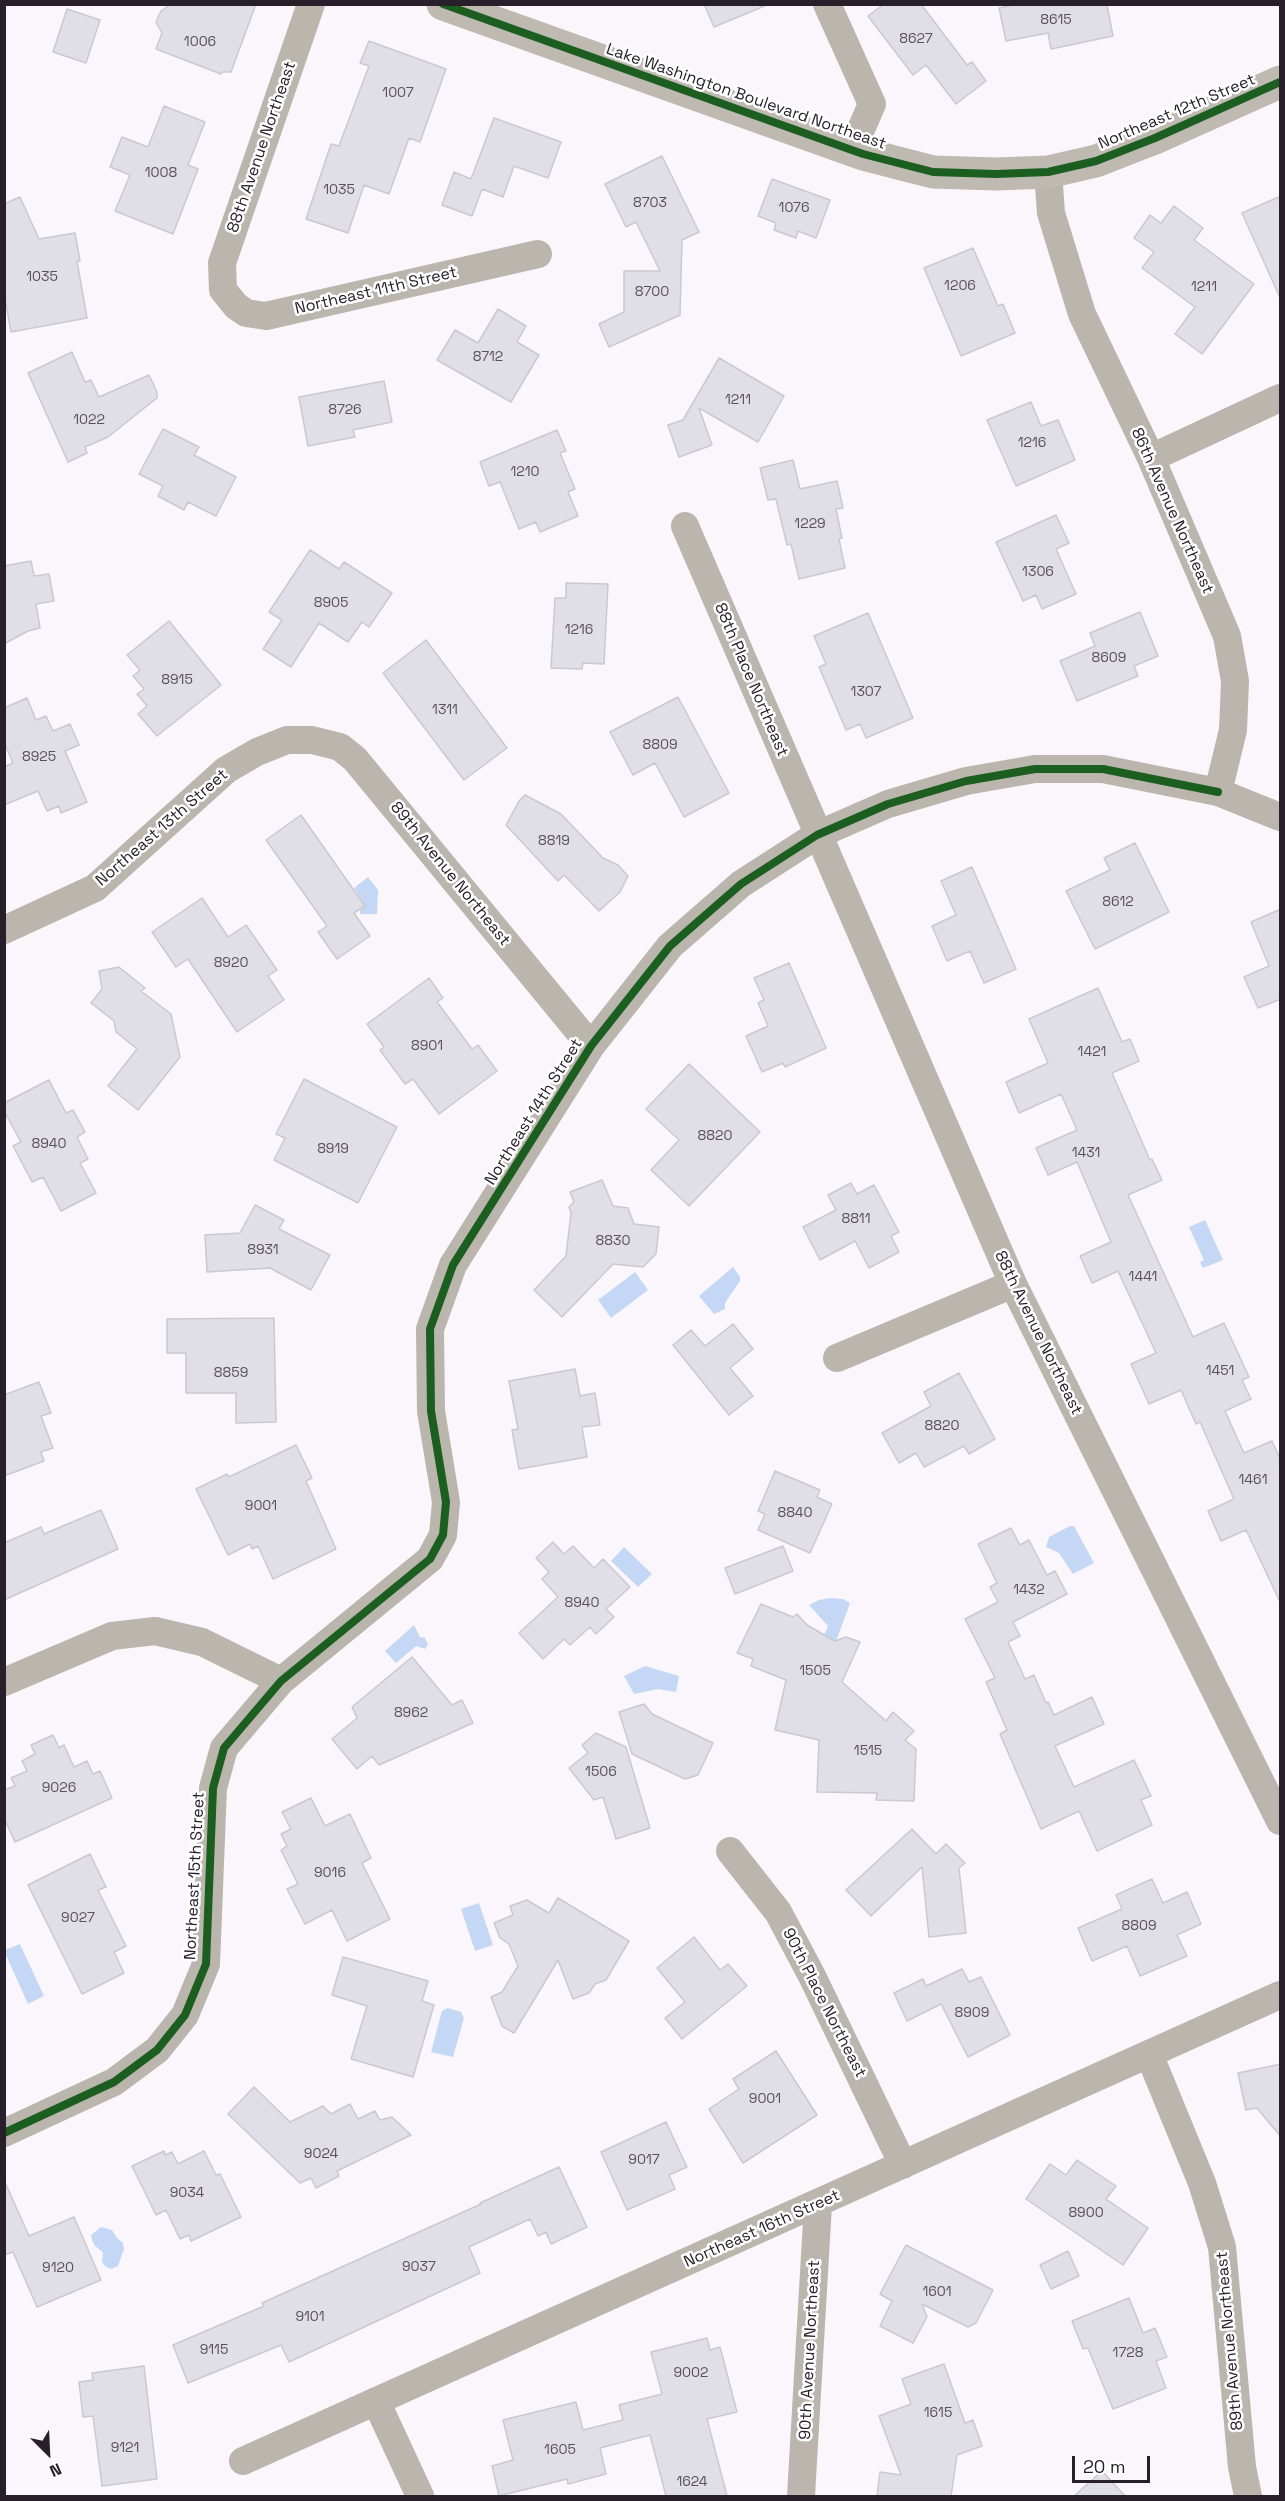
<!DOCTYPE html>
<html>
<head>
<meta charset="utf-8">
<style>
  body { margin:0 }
  #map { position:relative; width:1285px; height:2501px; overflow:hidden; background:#faf6fb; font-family:"Space Grotesk",sans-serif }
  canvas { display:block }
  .frame { position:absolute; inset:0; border:6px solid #27202a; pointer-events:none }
  .north { position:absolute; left:18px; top:2423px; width:60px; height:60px; -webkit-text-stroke:4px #fff; paint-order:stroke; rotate:156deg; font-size:16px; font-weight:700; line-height:24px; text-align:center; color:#27202a }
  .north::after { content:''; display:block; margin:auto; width:21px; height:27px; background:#27202a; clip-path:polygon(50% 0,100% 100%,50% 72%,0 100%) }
  .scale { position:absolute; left:1072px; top:2456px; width:78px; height:27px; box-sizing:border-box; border:3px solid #27202a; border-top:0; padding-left:8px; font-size:18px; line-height:21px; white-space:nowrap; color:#27202a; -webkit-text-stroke:4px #fff; paint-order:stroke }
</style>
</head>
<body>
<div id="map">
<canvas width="1285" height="2501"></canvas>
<div class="frame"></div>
<div class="north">N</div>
<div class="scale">20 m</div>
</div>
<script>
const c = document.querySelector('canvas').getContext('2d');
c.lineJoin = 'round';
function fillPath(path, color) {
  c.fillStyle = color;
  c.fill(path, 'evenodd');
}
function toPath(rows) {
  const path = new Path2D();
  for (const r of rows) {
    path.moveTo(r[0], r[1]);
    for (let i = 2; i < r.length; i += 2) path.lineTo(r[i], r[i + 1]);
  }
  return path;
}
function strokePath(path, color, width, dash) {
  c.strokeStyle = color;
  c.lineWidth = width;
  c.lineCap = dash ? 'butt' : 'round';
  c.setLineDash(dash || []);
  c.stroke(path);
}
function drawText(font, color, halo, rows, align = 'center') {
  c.font = font + ' "Space Grotesk",sans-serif';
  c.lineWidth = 5;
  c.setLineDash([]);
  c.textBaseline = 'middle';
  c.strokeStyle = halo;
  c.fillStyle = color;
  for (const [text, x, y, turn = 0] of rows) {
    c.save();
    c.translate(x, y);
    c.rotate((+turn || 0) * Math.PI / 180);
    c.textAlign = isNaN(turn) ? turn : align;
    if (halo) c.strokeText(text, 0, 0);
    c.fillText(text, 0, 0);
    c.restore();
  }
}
fillPath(toPath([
  [368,877,378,890,377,914,360,914,361,899,354,888],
  [1205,1220,1223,1260,1203,1268,1200,1262,1204,1260,1189,1227],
  [733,1267,740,1277,740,1281,725,1303,725,1309,714,1314,699,1296],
  [635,1272,648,1290,611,1318,598,1300],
  [1070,1526,1074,1526,1094,1563,1073,1574,1059,1553,1046,1547,1049,1537],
  [624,1547,652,1574,638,1587,611,1561],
  [830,1598,843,1599,850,1603,834,1647,821,1643,828,1626,809,1605,819,1600],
  [414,1625,420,1637,425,1638,428,1644,425,1649,416,1646,396,1663,385,1651],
  [645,1666,679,1676,676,1692,658,1689,634,1694,624,1676],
  [479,1903,493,1945,475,1951,461,1909],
  [20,1944,44,1996,28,2004,5,1953,5,1950],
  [448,2008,461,2012,464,2018,453,2057,431,2052,442,2011],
  [101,2227,112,2230,117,2238,123,2243,124,2249,118,2266,111,2269,106,2267,102,2262,103,2252,95,2246,92,2240,91,2235]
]), '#c4d8f6');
const building = toPath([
  [171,4,256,4,231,72,222,72,221,74,156,49,162,33,156,22,161,11,171,4],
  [704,4,767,4,767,5,714,27,704,4],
  [884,4,921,4,967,65,972,62,986,81,956,104,926,65,913,75,868,16,884,4],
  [1018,4,1107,5,1113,36,1051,49,1048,33,1006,41,999,8,1018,4],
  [67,9,100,20,86,63,53,52,67,9],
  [369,41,446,69,420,142,409,138,389,194,364,185,348,233,306,219,331,144,339,146,369,66,360,63,369,41],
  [164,106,205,122,188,165,198,169,173,234,115,211,130,175,110,167,122,137,148,147,164,106],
  [494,118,561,142,548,178,514,166,503,197,482,189,472,216,442,205,454,172,471,179,494,118],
  [662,156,699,232,682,240,680,315,609,347,599,324,624,312,624,271,660,271,636,222,626,227,605,184,662,156],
  [772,179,830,200,816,238,798,231,796,238,774,230,776,223,758,216,772,179],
  [1281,196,1281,300,1242,213,1281,196],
  [20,197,39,239,75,233,80,261,77,261,87,318,11,332,4,293,4,204,20,197],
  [1174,206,1203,228,1194,240,1254,284,1202,354,1175,334,1195,307,1142,268,1154,252,1134,238,1150,215,1161,223,1174,206],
  [973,248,998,306,1003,304,1015,333,961,356,924,268,973,248],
  [498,309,526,326,517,342,539,355,511,402,437,360,455,330,478,343,498,309],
  [72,352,85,382,91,380,99,397,149,375,157,392,157,398,108,437,85,447,87,453,68,462,28,373,72,352],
  [719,358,784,396,758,442,699,408,712,445,679,457,668,425,683,420,719,358],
  [384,381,392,422,353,430,355,437,308,446,299,397,384,381],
  [1031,402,1041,426,1058,420,1075,460,1016,486,987,420,1031,402],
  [163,429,199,447,194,455,236,477,216,516,188,502,184,510,158,496,163,486,139,474,163,429],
  [557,430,566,451,560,453,575,489,568,492,578,516,540,532,536,522,519,529,500,482,489,486,480,462,557,430],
  [793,460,800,489,837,481,843,508,836,509,842,538,839,539,845,568,799,579,791,544,787,545,776,499,768,500,760,468,793,460],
  [1056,515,1069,543,1056,549,1076,594,1042,609,1036,595,1023,601,996,542,1056,515],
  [310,550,339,569,344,562,392,593,369,627,362,622,348,642,319,623,291,667,263,649,282,620,269,612,310,550],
  [31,561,34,576,49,574,54,601,36,604,40,628,28,631,4,644,4,566,31,561],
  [566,583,608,584,604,664,583,663,582,669,551,668,555,598,566,598,566,583],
  [1140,612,1158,656,1134,666,1138,676,1077,701,1060,661,1095,646,1090,633,1140,612],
  [868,613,913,718,866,738,860,724,846,730,819,667,826,664,814,636,868,613],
  [169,621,221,685,157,736,138,714,147,706,137,694,144,689,133,676,140,670,127,655,169,621],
  [426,640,507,748,464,780,383,673,426,640],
  [678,697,729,793,684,817,655,763,633,775,610,732,678,697],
  [27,698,36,720,46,716,53,731,70,724,79,745,65,751,87,802,61,813,59,806,47,811,38,791,4,805,4,767,13,763,4,742,4,708,27,698],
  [525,795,561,814,603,858,618,865,628,876,620,892,599,911,564,875,558,881,506,825,519,801,525,795],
  [301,815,365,906,354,913,370,936,337,959,318,932,327,926,266,840,301,815],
  [1135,843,1169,912,1095,949,1066,891,1110,870,1104,858,1135,843],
  [972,867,1016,969,984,983,970,951,947,961,932,926,956,915,941,881,972,867],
  [202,898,228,937,246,925,277,970,268,976,284,1000,237,1032,188,959,176,967,152,932,202,898],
  [1281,909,1281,999,1258,1008,1244,977,1269,966,1251,922,1281,909],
  [789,963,826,1048,785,1067,783,1063,762,1072,746,1036,768,1026,758,1003,764,1000,754,978,789,963],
  [119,967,145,988,141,991,171,1014,180,1057,138,1110,108,1086,137,1049,116,1032,114,1021,91,1003,102,989,99,971,119,967],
  [429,978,443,998,437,1002,472,1049,478,1045,497,1071,439,1114,413,1079,405,1084,380,1050,384,1047,367,1024,429,978],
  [1098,988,1122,1042,1130,1039,1139,1061,1112,1073,1150,1160,1152,1159,1162,1180,1128,1195,1193,1337,1224,1323,1249,1377,1242,1380,1251,1399,1225,1411,1244,1453,1272,1441,1281,1461,1281,1604,1246,1530,1221,1541,1208,1511,1234,1499,1200,1422,1196,1424,1181,1390,1149,1404,1131,1364,1156,1353,1118,1271,1092,1283,1080,1256,1111,1242,1077,1162,1048,1175,1036,1148,1077,1130,1061,1094,1019,1113,1006,1082,1048,1063,1029,1019,1098,988],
  [689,1064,760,1132,689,1206,651,1170,679,1140,646,1109,689,1064],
  [304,1079,397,1127,358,1203,274,1160,285,1138,276,1134,304,1079],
  [49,1080,66,1113,73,1110,85,1132,77,1137,88,1159,80,1163,96,1193,61,1211,43,1177,32,1182,13,1146,21,1142,4,1111,4,1103,49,1080],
  [602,1180,613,1206,628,1208,634,1224,659,1227,656,1254,643,1267,613,1264,562,1317,534,1290,566,1256,571,1213,569,1207,574,1202,570,1192,602,1180],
  [851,1183,857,1194,874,1185,899,1232,891,1236,899,1252,869,1268,855,1241,820,1260,803,1227,836,1210,828,1195,851,1183],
  [255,1205,284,1220,279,1229,330,1255,311,1290,270,1268,207,1272,205,1235,240,1233,255,1205],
  [274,1318,276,1422,236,1423,236,1393,186,1393,186,1353,167,1353,167,1319,274,1318],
  [733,1324,753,1349,730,1368,753,1396,729,1415,673,1345,691,1330,705,1346,733,1324],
  [575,1369,580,1396,595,1393,600,1425,582,1427,587,1457,519,1469,512,1430,518,1429,509,1381,575,1369],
  [959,1373,995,1439,969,1454,964,1446,924,1467,916,1453,899,1463,882,1433,931,1406,924,1392,959,1373],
  [39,1382,51,1413,41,1416,53,1448,41,1452,44,1461,4,1476,4,1395,39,1382],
  [296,1445,312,1478,306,1481,336,1549,273,1579,258,1546,252,1549,250,1544,228,1555,196,1489,227,1474,229,1477,296,1445],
  [775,1471,820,1490,817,1497,832,1504,810,1553,758,1530,765,1514,758,1511,775,1471],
  [101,1510,118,1549,4,1600,4,1543,41,1527,44,1534,101,1510],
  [1011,1528,1020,1545,1029,1540,1047,1575,1055,1571,1067,1594,1013,1622,1020,1636,1008,1642,1025,1679,1034,1675,1046,1703,1048,1702,1054,1715,1092,1697,1104,1724,1055,1746,1074,1787,1134,1760,1151,1796,1141,1800,1152,1825,1097,1851,1079,1811,1041,1829,1000,1734,1007,1730,986,1682,995,1678,965,1619,998,1602,990,1587,997,1583,978,1544,1011,1528],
  [553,1542,564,1554,573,1546,594,1568,603,1559,630,1587,606,1609,614,1617,596,1634,590,1627,570,1645,564,1639,543,1659,519,1633,558,1597,542,1579,549,1572,536,1558,553,1542],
  [783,1546,793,1571,735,1594,725,1568,783,1546],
  [761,1604,793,1617,797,1614,807,1625,835,1641,846,1637,860,1642,842,1682,886,1721,893,1712,914,1731,905,1740,916,1749,914,1801,876,1800,877,1793,817,1792,819,1740,775,1730,786,1680,751,1666,753,1659,737,1653,761,1604],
  [412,1657,452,1705,462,1700,473,1723,379,1765,372,1756,357,1769,332,1739,357,1718,352,1707,412,1657],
  [644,1704,652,1714,713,1743,698,1775,685,1779,632,1754,619,1712,644,1704],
  [596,1733,626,1747,650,1828,616,1839,603,1797,594,1800,569,1768,588,1753,582,1745,596,1733],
  [53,1735,59,1748,64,1745,74,1767,87,1761,93,1774,100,1771,112,1798,15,1842,4,1818,4,1790,15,1786,11,1778,27,1771,22,1761,35,1754,31,1745,53,1735],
  [311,1798,325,1826,350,1814,371,1858,362,1863,390,1919,347,1941,332,1910,305,1924,287,1889,298,1884,281,1850,287,1846,281,1834,291,1829,282,1812,311,1798],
  [912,1829,936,1854,946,1844,965,1863,959,1868,966,1933,929,1937,922,1867,871,1916,846,1890,912,1829],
  [90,1854,106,1887,98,1890,126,1946,114,1952,124,1973,82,1994,28,1885,90,1854],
  [1152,1879,1163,1903,1187,1892,1201,1924,1177,1935,1187,1956,1140,1976,1127,1946,1092,1961,1078,1928,1122,1909,1116,1895,1152,1879],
  [558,1898,629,1941,606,1980,595,1984,589,1993,573,1999,558,1960,514,2033,502,2026,491,1997,502,1992,518,1966,509,1944,500,1938,494,1923,513,1915,510,1906,527,1900,549,1913,558,1898],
  [694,1937,720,1970,728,1964,747,1986,682,2039,665,2018,685,2002,657,1968,694,1937],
  [343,1957,428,1981,422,2001,434,2005,413,2077,351,2059,367,2006,332,1995,343,1957],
  [962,1969,969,1982,981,1977,1010,2035,968,2057,941,2004,907,2021,894,1993,923,1979,926,1986,962,1969],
  [776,2051,817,2115,743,2163,709,2109,739,2089,733,2079,776,2051],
  [1281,2064,1281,2137,1257,2108,1246,2110,1238,2073,1281,2064],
  [254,2087,290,2122,323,2106,331,2114,350,2104,358,2119,375,2111,380,2120,392,2117,411,2135,337,2171,339,2176,316,2188,311,2178,300,2183,228,2114,254,2087],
  [666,2122,687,2167,669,2175,675,2189,627,2210,601,2152,666,2122],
  [164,2151,165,2155,172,2152,178,2164,204,2151,216,2175,220,2174,241,2217,191,2241,189,2235,180,2239,166,2210,156,2215,132,2166,164,2151],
  [1077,2160,1116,2186,1106,2199,1148,2228,1123,2265,1026,2199,1050,2164,1066,2175,1077,2160],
  [559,2167,587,2227,551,2244,546,2232,538,2236,530,2219,469,2247,480,2273,289,2362,281,2345,188,2383,173,2345,264,2306,262,2303,481,2204,480,2203,559,2167],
  [4,2180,29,2236,74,2217,101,2280,37,2307,13,2252,4,2255,4,2180],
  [906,2245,993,2290,976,2323,968,2327,922,2304,927,2317,913,2343,880,2326,892,2301,880,2294,906,2245],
  [1068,2251,1079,2276,1051,2289,1040,2265,1068,2251],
  [1129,2298,1143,2333,1155,2328,1167,2357,1156,2361,1166,2388,1113,2409,1088,2348,1083,2349,1072,2321,1129,2298],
  [707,2338,710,2350,720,2347,737,2412,707,2419,727,2496,666,2496,650,2435,600,2448,606,2474,568,2484,567,2479,499,2496,492,2466,513,2460,503,2420,576,2402,583,2430,623,2420,619,2405,662,2394,651,2352,707,2338],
  [944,2364,965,2423,973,2420,982,2446,957,2455,951,2496,877,2496,880,2472,901,2475,879,2416,911,2404,902,2379,944,2364],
  [144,2366,157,2479,102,2486,93,2416,83,2417,79,2382,93,2380,92,2373,144,2366],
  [1102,2471,1125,2496,1074,2496,1102,2471]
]);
fillPath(building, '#e0dee6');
strokePath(building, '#cbc8d0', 1.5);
strokePath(toPath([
  [311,4,222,263,223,290,236,306,246,313,266,316,538,254],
  [827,4,872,104,852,150],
  [1048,172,1051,213,1082,314,1151,458,1227,636,1235,681,1233,730,1218,792,1280,817],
  [1151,458,1280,398],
  [685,526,1013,1284,1280,1821],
  [4,930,95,888,226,770,257,752,287,740,312,740,340,747,355,759,591,1046],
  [837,1358,1013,1284],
  [4,1682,112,1636,155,1631,202,1642,281,1681],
  [730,1851,778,1912,812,1976,903,2165],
  [1149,2054,1202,2183,1222,2247,1242,2467,1248,2496],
  [4,2133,114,2082,157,2050,185,2015,206,1964,213,1788,224,1748,281,1681,430,1559,443,1535,446,1502,431,1411,430,1329,453,1265,591,1046,670,946,741,884,817,835,888,804,966,781,1035,769,1103,769,1218,792],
  [376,2401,420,2496],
  [243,2461,1280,1995],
  [801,2496,818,2204]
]), '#bab5ad', 28);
strokePath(toPath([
  [443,4,863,154,933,172,996,174,1048,172,1096,161,1155,138,1280,82]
]), '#beb9b1', 33);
strokePath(toPath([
  [443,4,863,154,933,172,996,174,1048,172,1096,161,1155,138,1280,82],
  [4,2133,114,2082,157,2050,185,2015,206,1964,213,1788,224,1748,281,1681,430,1559,443,1535,446,1502,431,1411,430,1329,453,1265,591,1046,670,946,741,884,817,835,888,804,966,781,1035,769,1103,769,1218,792]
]), '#1b5e20', 8);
drawText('14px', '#57525b', null, [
  ["8615",1056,20],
  ["8627",916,39],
  ["1006",200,42],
  ["1007",398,93],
  ["1008",161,173],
  ["1035",339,190],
  ["8703",650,203],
  ["1076",794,208],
  ["1035",42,277],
  ["1206",960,286],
  ["1211",1204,287],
  ["8700",652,292],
  ["8712",488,357],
  ["1211",738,400],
  ["8726",345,410],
  ["1022",89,420],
  ["1216",1032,443],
  ["1210",525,472],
  ["1229",810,524],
  ["1306",1038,572],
  ["8905",331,603],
  ["1216",579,630],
  ["8609",1109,658],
  ["8915",177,680],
  ["1307",866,692],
  ["1311",445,710],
  ["8809",660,745],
  ["8925",39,757],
  ["8819",554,841],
  ["8612",1118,902],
  ["8920",231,963],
  ["8901",427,1046],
  ["1421",1092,1052],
  ["8820",715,1136],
  ["8940",49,1144],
  ["8919",333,1149],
  ["1431",1086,1153],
  ["8811",856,1219],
  ["8830",613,1241],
  ["8931",263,1250],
  ["1441",1143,1277],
  ["1451",1220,1371],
  ["8859",231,1373],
  ["8820",942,1426],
  ["1461",1253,1480],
  ["9001",261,1506],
  ["8840",795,1513],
  ["1432",1029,1590],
  ["8940",582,1603],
  ["1505",815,1671],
  ["8962",411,1713],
  ["1515",868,1751],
  ["1506",601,1772],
  ["9026",59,1788],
  ["9016",330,1873],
  ["9027",78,1918],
  ["8809",1139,1926],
  ["8909",972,2013],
  ["9001",765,2099],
  ["9024",321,2154],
  ["9017",644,2160],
  ["9034",187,2193],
  ["8900",1086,2213],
  ["9037",419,2267],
  ["9120",58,2268],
  ["1601",937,2292],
  ["9101",310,2317],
  ["9115",214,2350],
  ["1728",1128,2353],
  ["9002",691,2373],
  ["1615",938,2413],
  ["9121",125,2448],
  ["1605",560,2450],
  ["1624",692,2482]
]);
drawText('16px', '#27202a', '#fff', [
  ["Lake Washington Boulevard Northeast",746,97,19],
  ["Northeast 12th Street",1177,112,-23],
  ["88th Avenue Northeast",262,147,-71],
  ["Northeast 11th Street",376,291,-13],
  ["86th Avenue Northeast",1172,511,66],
  ["88th Place Northeast",751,680,67],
  ["Northeast 13th Street",162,828,-41],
  ["89th Avenue Northeast",450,874,51],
  ["Northeast 14th Street",534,1112,-58],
  ["88th Avenue Northeast",1038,1333,64],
  ["Northeast 15th Street",195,1876,-87],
  ["90th Place Northeast",824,2003,63],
  ["Northeast 16th Street",762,2229,-24],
  ["89th Avenue Northeast",1230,2341,-95],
  ["90th Avenue Northeast",810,2350,-87]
]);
</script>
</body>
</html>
